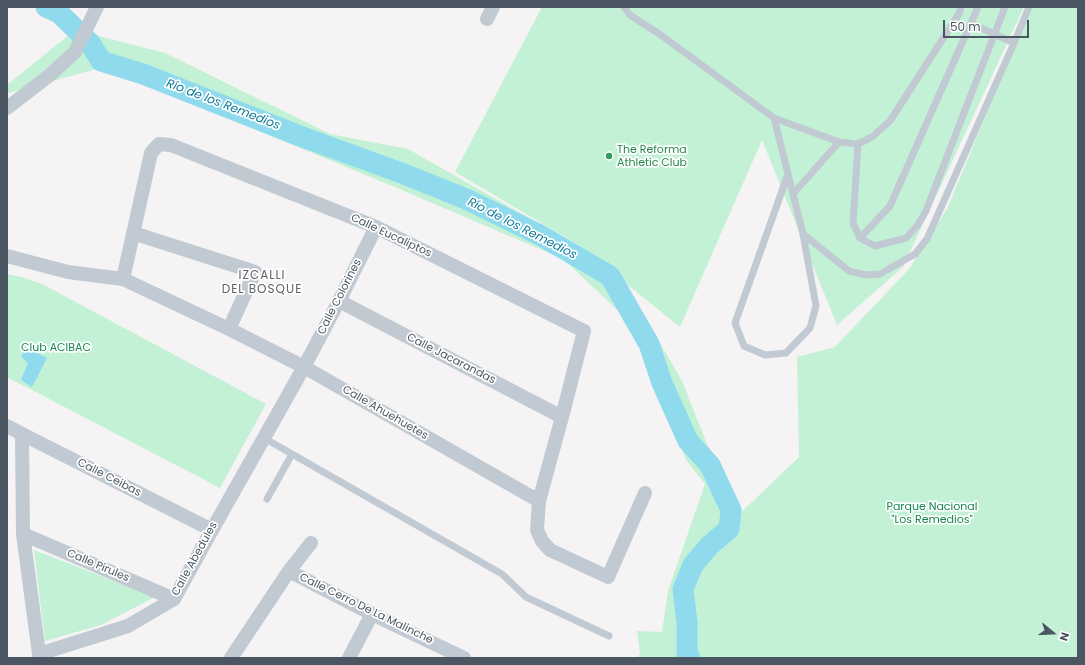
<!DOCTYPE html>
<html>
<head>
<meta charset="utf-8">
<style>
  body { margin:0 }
  #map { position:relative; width:1085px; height:665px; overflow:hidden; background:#f5f3f3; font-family:Poppins,sans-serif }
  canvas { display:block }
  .frame { position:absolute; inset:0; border:8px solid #4a5661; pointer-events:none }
  .north { position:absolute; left:1033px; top:613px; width:40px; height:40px; -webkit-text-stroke:3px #fff; paint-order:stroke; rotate:108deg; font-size:11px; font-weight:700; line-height:16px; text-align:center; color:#4a5661 }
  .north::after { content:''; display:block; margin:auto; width:14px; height:18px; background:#4a5661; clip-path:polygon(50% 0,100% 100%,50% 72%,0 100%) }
  .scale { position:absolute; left:943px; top:20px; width:86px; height:18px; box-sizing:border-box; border:2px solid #4a5661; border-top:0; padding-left:5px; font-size:12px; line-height:14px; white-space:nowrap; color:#4a5661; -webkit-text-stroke:3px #fff; paint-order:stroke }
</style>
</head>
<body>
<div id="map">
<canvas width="1085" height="665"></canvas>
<div class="frame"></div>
<div class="north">N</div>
<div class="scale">50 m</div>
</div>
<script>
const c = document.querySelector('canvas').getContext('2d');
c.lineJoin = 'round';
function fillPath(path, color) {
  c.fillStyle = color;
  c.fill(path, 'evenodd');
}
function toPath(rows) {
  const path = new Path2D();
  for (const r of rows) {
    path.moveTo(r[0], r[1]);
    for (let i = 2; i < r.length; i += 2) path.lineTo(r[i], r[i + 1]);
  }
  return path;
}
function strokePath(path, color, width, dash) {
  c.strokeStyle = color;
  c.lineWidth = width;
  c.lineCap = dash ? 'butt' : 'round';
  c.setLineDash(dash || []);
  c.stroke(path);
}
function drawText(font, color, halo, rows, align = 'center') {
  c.font = font + ' Poppins,sans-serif';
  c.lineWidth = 3.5;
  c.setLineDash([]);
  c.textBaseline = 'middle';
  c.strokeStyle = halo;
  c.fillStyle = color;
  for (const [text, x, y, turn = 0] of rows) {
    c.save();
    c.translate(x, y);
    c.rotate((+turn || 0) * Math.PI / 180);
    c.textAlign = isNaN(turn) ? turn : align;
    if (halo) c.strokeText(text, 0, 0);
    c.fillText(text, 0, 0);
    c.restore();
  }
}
fillPath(toPath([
  [542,7,1024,7,903,267,837,325,762,140,680,327,577,244,455,172],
  [1031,7,1078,7,1078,658,638,658,640,652,637,631,662,632,668,591,705,484,686,460,671,416,659,393,627,319,563,259,402,190,276,138,186,99,97,69,8,93,7,95,7,85,75,30,165,53,330,134,408,149,538,223,619,279,652,329,682,381,707,444,726,479,731,522,799,457,797,357,835,347,909,269,947,209],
  [7,274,21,277,42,284,266,404,220,488,7,377],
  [34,550,155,597,101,625,45,641]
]), '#c3f1d5');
fillPath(toPath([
  [26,347,47,358,32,387,21,380,28,363,21,357]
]), '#90daee');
strokePath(toPath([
  [46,7,59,13,90,43,101,61,143,74,300,136,404,174,466,199,540,235,610,276,649,344,662,383,688,441,710,465,731,510,729,529,710,545,693,565,683,589,687,623,687,655,690,658]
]), '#90daee', 21);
strokePath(toPath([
  [624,7,630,15,642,23,658,33,774,118,803,234,816,306,810,328,786,353,765,355,744,346,735,323,788,174],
  [972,24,1014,43],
  [774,118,839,142,858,144,872,137,890,121,960,12,961,7],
  [858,144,853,223,860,238,875,246,906,238,917,226,926,211,1005,7],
  [793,194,839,142],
  [803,234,849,271,865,275,880,274,915,254,927,239,1014,43,1029,7],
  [860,238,890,206,978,7],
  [264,438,502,574,526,597,609,636],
  [267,499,292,454]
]), '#c1cad2', 7);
strokePath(toPath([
  [487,19,493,7],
  [7,108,50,75,75,52,97,7],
  [133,233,255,272,229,329],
  [7,256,68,272,123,279,229,329,304,367,539,501],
  [123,279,151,153,159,144,171,145,376,227,584,331,562,417,539,501,537,530,542,541,550,550,608,577,645,493],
  [339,301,562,417],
  [7,426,22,434,212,530],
  [22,434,23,534,39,654,128,626,174,599,212,530,304,367,339,301,376,227],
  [23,534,174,599],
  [289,571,372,614,464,658],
  [231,658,289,571,311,543],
  [349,658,372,614]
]), '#c1cad2', 14);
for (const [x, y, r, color] of [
  [609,156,4,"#2e9e5b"]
]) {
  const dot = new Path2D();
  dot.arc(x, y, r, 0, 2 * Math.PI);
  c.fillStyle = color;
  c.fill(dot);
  strokePath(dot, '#fff', 1.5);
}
drawText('11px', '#27864d', '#fff', [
  ["The Reforma",617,150],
  ["Athletic Club",617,163]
], 'left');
drawText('11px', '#4a5661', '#fff', [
  ["Calle Eucaliptos",391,236,25],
  ["Calle Colorines",340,297,-63],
  ["Calle Jacarandas",451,359,27],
  ["Calle Ahuehuetes",385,413,30],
  ["Calle Ceibas",109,478,27],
  ["Calle Abedules",195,559,-61],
  ["Calle Pirules",98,566,23],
  ["Calle Cerro De La Malinche",366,609,26]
]);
drawText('11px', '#17864f', '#fff', [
  ["Club ACIBAC",56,348],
  ["Parque Nacional",932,507],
  ["\"Los Remedios\"",932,520]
]);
drawText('italic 12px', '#0c7c9b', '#fff', [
  ["Río de los Remedios",223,105,21],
  ["Río de los Remedios",522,229,27]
]);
c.letterSpacing = '1px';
drawText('12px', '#5f6368', '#fff', [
  ["IZCALLI",262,276],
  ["DEL BOSQUE",262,290]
]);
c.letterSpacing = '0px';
</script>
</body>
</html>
